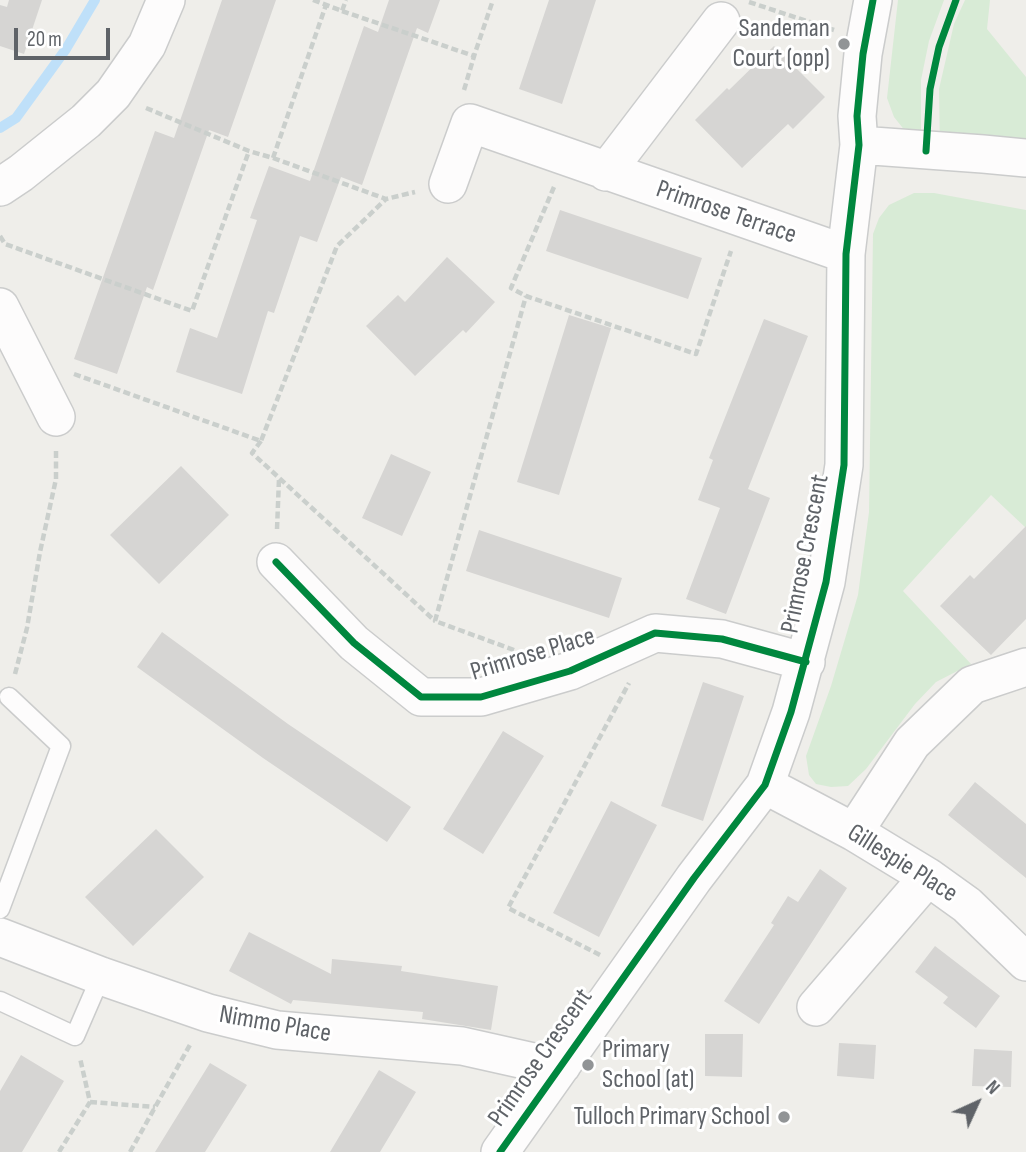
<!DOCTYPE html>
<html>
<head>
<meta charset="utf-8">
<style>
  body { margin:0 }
  #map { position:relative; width:1026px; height:1152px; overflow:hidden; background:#efeeea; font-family:"Sofia Sans Condensed",sans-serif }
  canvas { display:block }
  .north { position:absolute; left:942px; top:1068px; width:70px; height:70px; -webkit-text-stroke:5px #fff; paint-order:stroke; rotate:45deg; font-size:19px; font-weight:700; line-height:28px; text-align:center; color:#5f6368 }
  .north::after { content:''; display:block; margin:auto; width:24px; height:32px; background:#5f6368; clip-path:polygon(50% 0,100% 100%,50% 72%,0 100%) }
  .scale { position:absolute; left:14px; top:28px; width:96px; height:32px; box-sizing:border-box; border:4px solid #5f6368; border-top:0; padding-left:9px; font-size:21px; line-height:24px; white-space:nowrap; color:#5f6368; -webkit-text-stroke:5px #fff; paint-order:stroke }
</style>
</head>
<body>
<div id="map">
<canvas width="1026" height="1152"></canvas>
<div class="north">N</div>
<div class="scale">20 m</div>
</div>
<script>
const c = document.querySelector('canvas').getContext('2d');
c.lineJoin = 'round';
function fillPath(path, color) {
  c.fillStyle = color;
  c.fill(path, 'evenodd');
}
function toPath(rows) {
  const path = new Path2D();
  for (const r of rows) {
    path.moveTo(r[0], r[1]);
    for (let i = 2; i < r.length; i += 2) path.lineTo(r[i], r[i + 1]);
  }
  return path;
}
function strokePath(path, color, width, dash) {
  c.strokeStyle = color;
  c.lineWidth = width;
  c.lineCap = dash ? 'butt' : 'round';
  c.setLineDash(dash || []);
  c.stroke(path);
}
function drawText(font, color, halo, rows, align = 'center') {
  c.font = font + ' "Sofia Sans Condensed",sans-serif';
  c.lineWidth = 6;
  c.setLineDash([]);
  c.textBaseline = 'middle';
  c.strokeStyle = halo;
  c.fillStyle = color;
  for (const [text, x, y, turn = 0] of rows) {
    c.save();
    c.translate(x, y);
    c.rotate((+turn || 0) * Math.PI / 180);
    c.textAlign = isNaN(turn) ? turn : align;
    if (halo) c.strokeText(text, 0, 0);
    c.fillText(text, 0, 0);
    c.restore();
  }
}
fillPath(toPath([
  [898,0,944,0,929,41,921,80,921,135,906,132,894,117,887,98],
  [965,0,990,0,987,29,1026,77,1026,158,940,149,939,89,954,24],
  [914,193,934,193,1026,210,1026,528,991,495,903,591,971,664,936,682,915,704,866,769,848,786,831,787,816,784,809,775,806,756,831,686,858,595,869,512,873,234,879,218,889,205]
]), '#d8ebd6');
strokePath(toPath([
  [0,128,16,118,66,49,95,0]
]), '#bfe0f9', 10);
fillPath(toPath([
  [9,0,42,0,24,54,0,46,0,5,7,7],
  [222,0,276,0,228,137,209,130,153,290,147,287,117,374,74,359,155,131,174,138],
  [389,0,440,0,428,33,417,28,362,185,341,177,317,242,300,236,274,313,268,311,242,394,176,372,190,328,217,338,257,220,250,218,269,166,310,181,364,26,378,32],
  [549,0,596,0,562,104,519,89],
  [774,46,825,97,793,129,788,124,742,168,695,120,727,88,729,90],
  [560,210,702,258,688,299,546,251],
  [447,257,495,302,466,333,463,330,415,376,366,326,398,295,405,302],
  [569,315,611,328,559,495,517,482],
  [764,319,808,336,748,489,770,498,726,614,686,599,720,508,698,500,713,460,709,458],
  [391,454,431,472,402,536,362,518],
  [181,466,229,515,159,584,110,535],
  [1026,526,1026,619,991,655,940,606,970,575,974,579],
  [479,530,622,578,609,618,466,571],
  [162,632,288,724,411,807,387,842,263,758,137,667],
  [703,682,744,696,703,821,661,806],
  [503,731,544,756,483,854,443,829],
  [975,782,1026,824,1026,878,948,815],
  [611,801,657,825,599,937,553,913],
  [156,829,204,877,133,946,85,897],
  [820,869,847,888,759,1024,724,1001,774,925,771,923,788,896,798,902],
  [249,932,331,974,332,959,402,966,401,971,498,986,491,1030,422,1019,423,1012,293,1000,291,1004,229,971],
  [935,946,1000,996,976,1028,943,1003,948,997,915,972],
  [705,1034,743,1034,742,1077,705,1076],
  [839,1043,876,1045,874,1079,837,1076],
  [974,1049,1012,1051,1011,1087,972,1086],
  [21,1055,64,1081,22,1152,0,1152,0,1091],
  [210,1063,247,1085,205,1152,155,1152],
  [379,1070,416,1092,380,1152,330,1152]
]), '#d6d5d3');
const service = toPath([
  [0,909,61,746,9,697],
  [0,1001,75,1036,101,976]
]);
const minor = toPath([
  [859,145,983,154,1026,158],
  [606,172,721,21],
  [448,184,470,123,846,254],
  [0,187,21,173,86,121,113,94,147,45,166,0],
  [0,307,56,417],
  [276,562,354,643,421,697,481,697,570,671,655,633,722,639,806,662],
  [765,785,854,832,928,877,967,905,1026,962],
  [854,832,912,743,972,685,1026,667],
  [0,937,101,976,208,1013,277,1030,462,1046,538,1063,562,1065],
  [816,1007,928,877],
  [500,1152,694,878,765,785,791,712,826,582,844,465,846,254,859,145,857,116,863,54,873,0]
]);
strokePath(service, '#cbcccc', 21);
strokePath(minor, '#cbcccc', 40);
strokePath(toPath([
  [313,0,342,11,346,0],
  [749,2,834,30],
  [342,11,474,56],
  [464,90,475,53,493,0],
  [146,108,249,151,273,158,326,5],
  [273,158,386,199,415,192],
  [554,187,511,288,526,296,696,354,731,251],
  [0,236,5,244,192,311,249,151],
  [74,374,261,441,337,246,386,199],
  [261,441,252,453,435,621],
  [277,529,279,479],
  [514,650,435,621,526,296],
  [15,674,27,628,40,552,56,479,56,449],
  [600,955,508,908,629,683],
  [90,1102,155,1107],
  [59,1152,90,1102,80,1058],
  [130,1152,191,1043]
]), '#cacfcc', 4.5, [7, 3.5]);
strokePath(service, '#fdfcfc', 18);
strokePath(minor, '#fdfcfc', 37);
strokePath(toPath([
  [926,151,930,89,939,47,956,0],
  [276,562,354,643,421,697,481,697,570,671,655,633,722,639,806,662],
  [500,1152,694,878,765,785,791,712,826,582,844,465,846,254,859,145,857,116,863,54,873,0]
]), '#00873e', 7);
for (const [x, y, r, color] of [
  [844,44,7,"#919496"],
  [588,1065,7,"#919496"],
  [784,1117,7,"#919496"]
]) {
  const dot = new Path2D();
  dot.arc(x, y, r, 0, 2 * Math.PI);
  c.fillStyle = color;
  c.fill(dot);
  strokePath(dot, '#fff', 2.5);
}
drawText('26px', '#5f6368', '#fff', [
  ["Sandeman",830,29],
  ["Court (opp)",830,59],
  ["Primary",602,1050,"left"],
  ["School (at)",602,1080,"left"],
  ["Tulloch Primary School",770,1117]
], 'right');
drawText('26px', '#5f6368', '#fff', [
  ["Primrose Terrace",726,213,19],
  ["Primrose Crescent",806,554,-79],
  ["Primrose Place",533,655,-17],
  ["Gillespie Place",902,864,32],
  ["Nimmo Place",275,1025,10],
  ["Primrose Crescent",541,1058,-55]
]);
</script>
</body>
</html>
